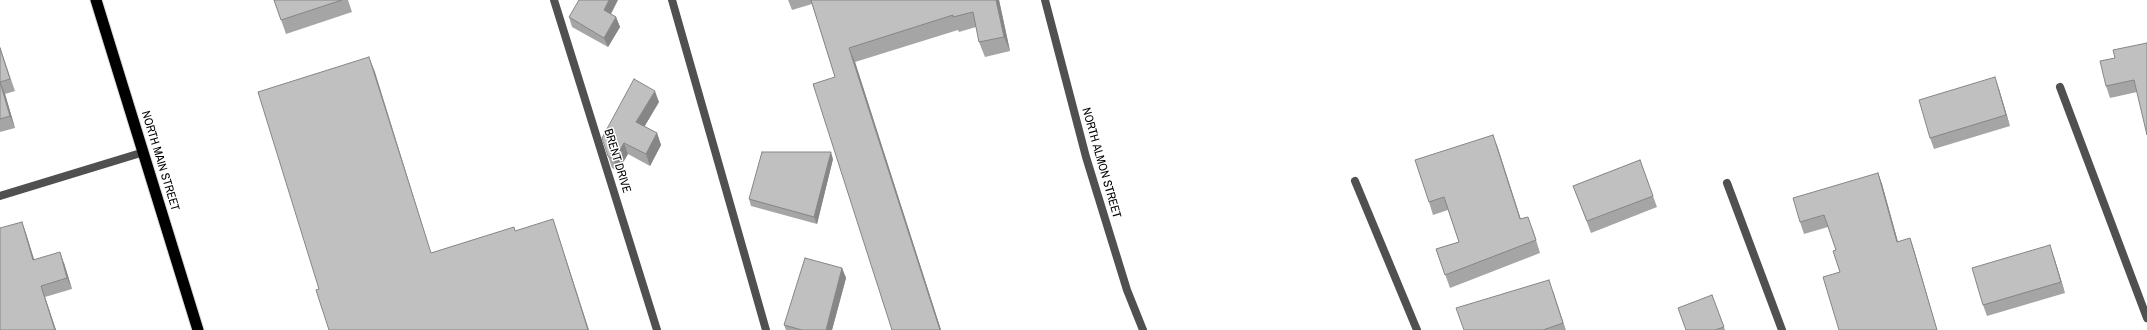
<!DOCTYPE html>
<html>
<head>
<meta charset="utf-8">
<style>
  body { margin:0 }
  canvas { display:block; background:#fff }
</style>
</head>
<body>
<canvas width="2147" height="330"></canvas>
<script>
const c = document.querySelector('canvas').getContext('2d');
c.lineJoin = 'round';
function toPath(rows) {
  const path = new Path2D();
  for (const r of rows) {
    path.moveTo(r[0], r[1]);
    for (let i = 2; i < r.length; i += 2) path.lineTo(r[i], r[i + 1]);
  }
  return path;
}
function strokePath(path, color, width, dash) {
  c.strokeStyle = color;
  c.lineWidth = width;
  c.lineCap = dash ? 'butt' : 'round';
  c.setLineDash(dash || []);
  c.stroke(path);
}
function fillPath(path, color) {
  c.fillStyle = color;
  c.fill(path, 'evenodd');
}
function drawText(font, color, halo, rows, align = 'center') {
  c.font = font + ' "Archivo Narrow",sans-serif';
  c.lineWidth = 3;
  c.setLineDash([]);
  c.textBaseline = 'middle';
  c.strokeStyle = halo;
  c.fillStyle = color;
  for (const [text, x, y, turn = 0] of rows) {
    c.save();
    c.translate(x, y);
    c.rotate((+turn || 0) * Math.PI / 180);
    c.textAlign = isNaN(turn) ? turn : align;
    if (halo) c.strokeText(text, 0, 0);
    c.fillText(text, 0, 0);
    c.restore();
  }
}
const trunk = toPath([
  [96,0,198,330]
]);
strokePath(trunk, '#dbdbdb', 13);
strokePath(toPath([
  [554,0,657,330],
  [672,0,766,330],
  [2060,87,2147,318],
  [1355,181,1417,330],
  [1727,183,1782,330]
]), '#505050', 8);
strokePath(toPath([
  [0,196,144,152]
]), '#505050', 8);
strokePath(toPath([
  [1045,0,1086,157,1127,290,1143,330]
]), '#505050', 8);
strokePath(trunk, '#000', 11);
fillPath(toPath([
  [274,0,348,0,352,12,286,34],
  [788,0,999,0,1010,51,985,57,979,42,976,27,959,32,958,30,855,62,941,330,892,330,835,77,812,4,792,10],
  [611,14,616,17,620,27,608,47,572,27,569,17],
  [2147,43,2137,92,2110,98,2106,86,2115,58],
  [0,47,15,91,5,94,15,128,0,132],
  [1999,89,2010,126,1934,149,1930,138],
  [659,102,644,127,657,133,661,145,650,166,628,154,618,171,612,168,608,156],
  [1493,135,1520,219,1533,230,1540,253,1450,288,1436,249,1459,242,1448,210,1433,215,1429,202],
  [833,159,817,224,751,206,749,199],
  [1640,160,1657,207,1591,233,1573,186],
  [1878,173,1882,184,1898,242,1910,238,1914,250,1937,330,1839,330,1840,272,1836,250,1828,227,1804,234,1800,222],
  [22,222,34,260,64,263,72,289,45,297,56,330,0,330],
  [2054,257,2065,293,1987,316,1983,305],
  [842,268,846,278,832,330,786,330,784,325],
  [1553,291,1566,330,1464,330],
  [1712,295,1725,330,1686,330]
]), '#a5a5a5');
fillPath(toPath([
  [609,0,618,0,608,20,604,10],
  [996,0,999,0,1010,51,1004,37],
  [616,17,620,27,608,47,604,38],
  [849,48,855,62,941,330,940,330],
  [369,57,375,72,436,269,431,253],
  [1995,77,1999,89,2010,126,2006,115],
  [0,82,5,94,15,128,10,116],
  [655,91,659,102,640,134,636,122],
  [657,133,661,145,650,166,646,154],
  [1493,135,1498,148,1525,232,1520,219],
  [624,143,628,154,618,171,614,160],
  [831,152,833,159,817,224,814,217],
  [1878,173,1882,184,1901,253,1897,242],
  [553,219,558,234,589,330,588,330],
  [22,222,26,233,38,272,33,260],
  [1910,238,1914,250,1937,330],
  [2050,245,2054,257,2065,293,2061,282],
  [60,252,64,263,72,289,67,278],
  [842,268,846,278,832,330,826,330],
  [41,286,45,297,56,330,55,330]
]), '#868686');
const building = toPath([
  [274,0,342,0,281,20,274,0],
  [579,0,609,0,604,10,616,17,604,38,569,17,579,0],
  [811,0,996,0,1004,37,979,42,973,12,953,17,953,15,849,48,940,330,892,330,813,84,835,77,811,0],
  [2147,43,2147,135,2134,80,2106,86,2100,61,2115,58,2113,50,2147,43],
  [0,48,10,79,0,82,10,116,0,119,0,48],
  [369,57,431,253,514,227,515,231,553,219,588,330,329,330,316,290,319,289,258,92,369,57],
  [1995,77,2006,115,1930,138,1919,100,1995,77],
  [634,79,655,91,636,122,657,133,646,154,624,143,614,160,608,156,602,138,634,79],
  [1493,135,1520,219,1528,217,1536,240,1445,275,1436,249,1459,242,1444,197,1429,202,1415,160,1493,135],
  [762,152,831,152,814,217,749,199,762,152],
  [1640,160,1653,196,1587,221,1573,186,1640,160],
  [1878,173,1897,242,1910,238,1937,330,1839,330,1823,277,1840,272,1833,251,1836,250,1824,215,1800,222,1793,198,1878,173],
  [22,222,33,260,60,252,67,278,41,286,55,330,0,330,0,228,22,222],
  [2050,245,2061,282,1983,305,1972,268,2050,245],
  [805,258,842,268,826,330,802,330,784,325,805,258],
  [1549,280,1563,323,1543,330,1464,330,1456,308,1549,280],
  [1712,295,1724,327,1715,330,1686,330,1678,308,1712,295]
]);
fillPath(building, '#c0c0c0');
strokePath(building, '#868686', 1);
drawText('12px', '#000', '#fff', [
  ["NORTH MAIN STREET",160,161,73],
  ["BRENT DRIVE",617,161,73],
  ["NORTH ALMON STREET",1101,163,74]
]);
</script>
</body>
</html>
